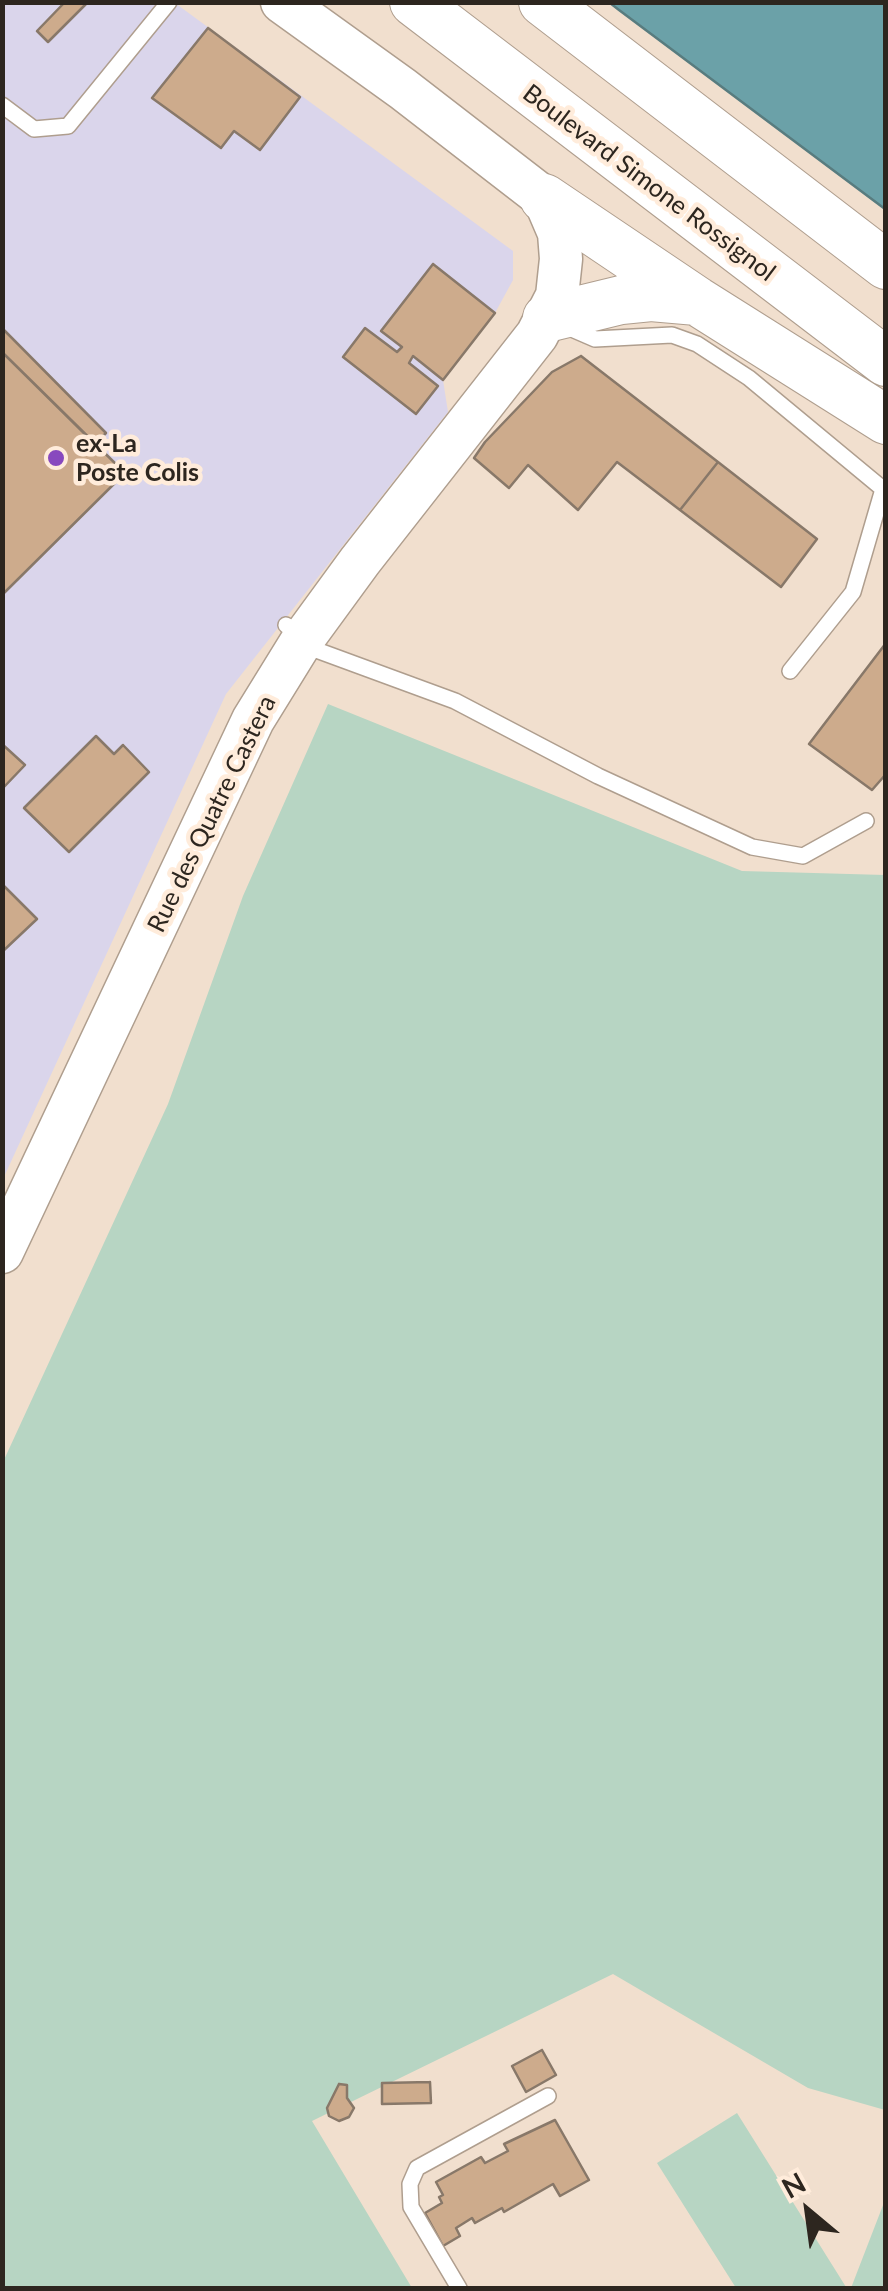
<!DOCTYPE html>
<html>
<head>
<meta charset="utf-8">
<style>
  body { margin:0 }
  #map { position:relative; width:888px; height:2291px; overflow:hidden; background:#f1dfce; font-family:Lato,sans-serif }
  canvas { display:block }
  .frame { position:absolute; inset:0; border:5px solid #2d261f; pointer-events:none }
  .north { position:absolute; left:758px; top:2161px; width:100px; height:100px; -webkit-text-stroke:8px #ffecdb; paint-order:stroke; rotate:331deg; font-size:28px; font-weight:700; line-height:40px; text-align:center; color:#2d261f }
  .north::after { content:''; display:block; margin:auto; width:35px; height:45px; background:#2d261f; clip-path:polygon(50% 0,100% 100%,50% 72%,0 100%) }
</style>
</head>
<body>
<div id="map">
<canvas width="888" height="2291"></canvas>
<div class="frame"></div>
<div class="north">N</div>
</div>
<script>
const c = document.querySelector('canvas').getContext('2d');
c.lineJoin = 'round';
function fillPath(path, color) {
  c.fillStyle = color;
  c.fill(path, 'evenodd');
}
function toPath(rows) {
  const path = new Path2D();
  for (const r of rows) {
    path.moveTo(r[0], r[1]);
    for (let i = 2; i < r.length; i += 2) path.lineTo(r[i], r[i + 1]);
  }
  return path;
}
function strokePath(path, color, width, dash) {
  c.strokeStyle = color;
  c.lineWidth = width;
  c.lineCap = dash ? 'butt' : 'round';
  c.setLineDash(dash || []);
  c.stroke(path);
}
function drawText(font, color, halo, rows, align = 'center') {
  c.font = font + ' Lato,sans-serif';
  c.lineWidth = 9;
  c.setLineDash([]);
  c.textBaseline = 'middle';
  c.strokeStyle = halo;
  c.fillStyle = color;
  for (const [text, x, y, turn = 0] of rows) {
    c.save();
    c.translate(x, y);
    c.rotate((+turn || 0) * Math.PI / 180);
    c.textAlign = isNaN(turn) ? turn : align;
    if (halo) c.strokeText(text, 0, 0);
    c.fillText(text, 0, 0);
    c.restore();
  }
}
fillPath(toPath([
  [3,3,175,3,513,251,513,280,495,313,443,380,448,412,226,694,3,1179]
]), '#dad5eb');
fillPath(toPath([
  [328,704,742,871,885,875,885,2110,808,2088,613,1974,312,2121,412,2288,3,2288,3,1462,168,1104,243,896],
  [737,2113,846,2287,843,2288,736,2288,657,2163],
  [885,2200,885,2288,851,2288]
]), '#b7d5c3');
const water = toPath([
  [610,3,885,3,885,209,619,10,610,3]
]);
fillPath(water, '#6ba1a8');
strokePath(water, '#587c7f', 2.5);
const building = toPath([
  [65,2,88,2,48,42,37,31,65,2],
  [208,28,300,97,260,150,234,131,221,148,152,98,208,28],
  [433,264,495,313,443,380,413,356,409,363,438,386,416,414,343,357,365,328,397,352,402,347,381,331,433,264],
  [2,328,106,433,95,444,2,352,2,328],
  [2,352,125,473,2,595,2,352],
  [581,356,718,462,680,510,617,462,578,510,528,465,509,488,474,458,485,442,552,372,581,356],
  [718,462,817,539,781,587,680,510,718,462],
  [886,643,886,774,872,790,809,744,886,643],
  [96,736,114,754,123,745,149,772,69,852,24,808,96,736],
  [2,744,25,765,3,788,2,787,2,744],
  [2,884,37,919,2,952,2,884],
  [542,2050,556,2075,526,2092,512,2066,542,2050],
  [430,2082,431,2103,382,2104,382,2083,430,2082],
  [339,2084,347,2085,347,2098,354,2108,349,2117,339,2121,329,2116,327,2108,339,2084],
  [555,2120,589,2180,560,2196,553,2184,504,2212,502,2208,475,2223,472,2218,456,2228,460,2236,443,2246,425,2213,442,2203,439,2197,443,2195,436,2182,481,2157,485,2163,508,2151,504,2144,555,2120]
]);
fillPath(building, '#cdab8c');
strokePath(building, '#887869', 2.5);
const lane = toPath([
  [2,105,34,129,68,126,169,2],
  [565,326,595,339,672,335,697,344,749,378,883,489,853,592,790,671],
  [286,625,319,651,455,701,598,776,752,847,803,856,866,821],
  [459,2288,411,2207,410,2184,417,2168,548,2096]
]);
const secondary = toPath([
  [2,1252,253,720,303,639,360,561,537,335,557,296,561,259,559,233,544,198,403,89,282,2]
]);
const primary = toPath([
  [414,2,886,362],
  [543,2,886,265],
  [544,198,697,301,886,420],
  [547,318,621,300,651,297,697,301]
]);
strokePath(lane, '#af9e8e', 18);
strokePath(secondary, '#af9e8e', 45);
strokePath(primary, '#af9e8e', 50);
strokePath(lane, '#fff', 15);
strokePath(secondary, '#fff', 42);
strokePath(primary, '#fff', 48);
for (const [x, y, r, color] of [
  [56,458,10,"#8849be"]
]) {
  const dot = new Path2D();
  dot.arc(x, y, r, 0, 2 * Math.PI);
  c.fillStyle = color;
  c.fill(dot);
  strokePath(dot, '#ffecdb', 4);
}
drawText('25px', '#2d261f', '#ffecdb', [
  ["Boulevard Simone Rossignol",649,183,37],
  ["Rue des Quatre Castera",212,814,-64]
]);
drawText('bold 25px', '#2d261f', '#ffecdb', [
  ["ex-La",76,444],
  ["Poste Colis",76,473]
], 'left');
</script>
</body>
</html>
